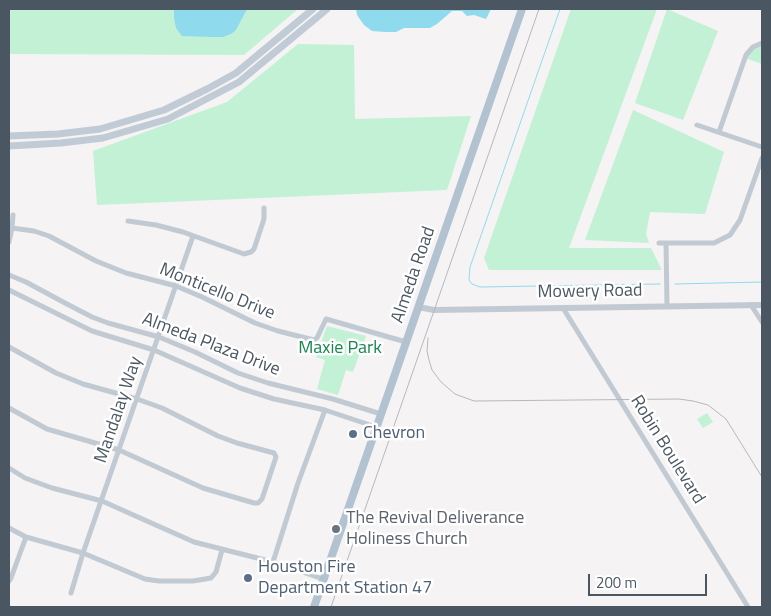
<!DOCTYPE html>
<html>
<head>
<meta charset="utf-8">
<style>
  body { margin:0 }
  #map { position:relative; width:771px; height:616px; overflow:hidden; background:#f5f3f3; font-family:"Titillium Web",sans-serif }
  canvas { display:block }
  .frame { position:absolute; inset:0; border:10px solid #4a5661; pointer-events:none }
  .scale { position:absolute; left:588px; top:574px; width:119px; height:22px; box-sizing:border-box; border:2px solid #4a5661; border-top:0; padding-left:6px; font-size:15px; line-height:18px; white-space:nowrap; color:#4a5661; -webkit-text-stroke:4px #fff; paint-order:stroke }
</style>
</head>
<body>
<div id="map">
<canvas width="771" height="616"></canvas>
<div class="frame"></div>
<div class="scale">200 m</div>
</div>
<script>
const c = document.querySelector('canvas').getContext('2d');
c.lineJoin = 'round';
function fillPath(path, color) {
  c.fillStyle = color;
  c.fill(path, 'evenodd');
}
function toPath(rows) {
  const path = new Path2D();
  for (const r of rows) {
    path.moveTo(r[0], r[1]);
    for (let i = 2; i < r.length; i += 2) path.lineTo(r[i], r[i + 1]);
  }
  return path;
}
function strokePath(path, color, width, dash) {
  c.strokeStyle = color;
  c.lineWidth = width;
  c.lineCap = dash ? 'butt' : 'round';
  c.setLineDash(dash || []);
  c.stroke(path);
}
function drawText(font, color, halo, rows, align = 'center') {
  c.font = font + ' "Titillium Web",sans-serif';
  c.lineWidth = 5;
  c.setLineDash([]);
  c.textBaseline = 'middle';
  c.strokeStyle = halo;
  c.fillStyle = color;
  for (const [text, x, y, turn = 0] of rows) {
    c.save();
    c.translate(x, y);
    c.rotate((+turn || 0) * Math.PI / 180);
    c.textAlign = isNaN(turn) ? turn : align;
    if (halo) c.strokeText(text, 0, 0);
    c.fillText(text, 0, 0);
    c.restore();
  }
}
fillPath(toPath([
  [9,9,298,9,244,55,9,54],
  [571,9,657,9,569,248,651,248,662,270,489,270,484,258],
  [667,9,718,31,683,120,635,103],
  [762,43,762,64,745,58,748,52],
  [298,44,354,45,355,119,471,116,447,190,97,205,93,151,227,102],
  [633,110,724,152,705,214,650,212,646,234,649,243,585,240],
  [327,326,366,336,353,372,346,370,338,395,317,389,325,360,316,357],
  [707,413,713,422,703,428,697,419]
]), '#c3f1d5');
fillPath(toPath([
  [174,9,247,9,236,30,231,34,223,37,212,37,182,36,176,28,174,18],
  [356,9,491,9,486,19,474,15,467,16,462,11,452,11,437,24,430,28,404,28,396,32,385,32,372,31,364,25,357,15]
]), '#90daee');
strokePath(toPath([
  [560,9,470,267,469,280,472,284,480,287,660,284],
  [675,284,762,282]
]), '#90daee', 1);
strokePath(toPath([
  [697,125,762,147],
  [719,132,746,55,753,47,762,43],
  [128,221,156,225,183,232,244,254,251,252,254,249,264,219,264,208],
  [12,228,34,231,49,236,96,261,126,273,176,286,202,297,255,323,278,331,314,340,317,338,326,319,406,342],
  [9,242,12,228,13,215],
  [659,243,714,243,730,235,740,220,762,158],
  [666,243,667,306],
  [9,275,26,282,65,303,92,317,108,323,159,337,195,352,238,373,268,383,333,399,381,414],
  [9,290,92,331,154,350,240,388,274,399,325,410,376,427],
  [751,305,762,322],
  [563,308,748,607],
  [9,347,56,373,83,384,137,399,162,408,218,436,237,443,274,453,276,457,262,499,258,503,254,503,203,488,119,450,47,429,9,408],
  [9,468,25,478,52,488,102,501,194,542,273,562,323,579],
  [9,528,26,537,83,553,145,579,159,581,193,581,211,578,216,572,222,550],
  [273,562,298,483,325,410],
  [9,581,11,578,26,537],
  [71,593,83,553,193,236]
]), '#c1cad2', 5);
strokePath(toPath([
  [418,307,434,310,762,305]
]), '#c1cad2', 6);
strokePath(toPath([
  [9,136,58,134,100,129,164,110,207,89,236,73,313,9],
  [9,146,61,143,103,138,168,119,239,82,327,9]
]), '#c1cbd6', 7);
strokePath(toPath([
  [314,607,522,9]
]), '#b3c2d1', 8);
strokePath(toPath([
  [428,338,427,351,429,360,432,370,441,382,455,394,474,401,679,399,693,401,708,405,726,419,762,477],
  [331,607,539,9]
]), '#b5b8bd', 1);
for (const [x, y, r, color] of [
  [353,434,5,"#5c6f8a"],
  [336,529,5,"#6b7280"],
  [248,578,5,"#5c6f8a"]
]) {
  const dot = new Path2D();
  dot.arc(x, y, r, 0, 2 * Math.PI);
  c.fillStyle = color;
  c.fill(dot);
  strokePath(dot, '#fff', 2);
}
drawText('18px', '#4a5661', '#fff', [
  ["Almeda Road",414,275,-71],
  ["Monticello Drive",217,292,22],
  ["Mowery Road",590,292,-1],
  ["Almeda Plaza Drive",211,345,21],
  ["Mandalay Way",119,410,-71],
  ["Robin Boulevard",667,450,58]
]);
drawText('18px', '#17864f', '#fff', [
  ["Maxie Park",340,349]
]);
drawText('18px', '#4e5e75', '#fff', [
  ["Chevron",363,434],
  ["Houston Fire",258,568],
  ["Department Station 47",258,589]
], 'left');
drawText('18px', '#5b616d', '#fff', [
  ["The Revival Deliverance",346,519],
  ["Holiness Church",346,540]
], 'left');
</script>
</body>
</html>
